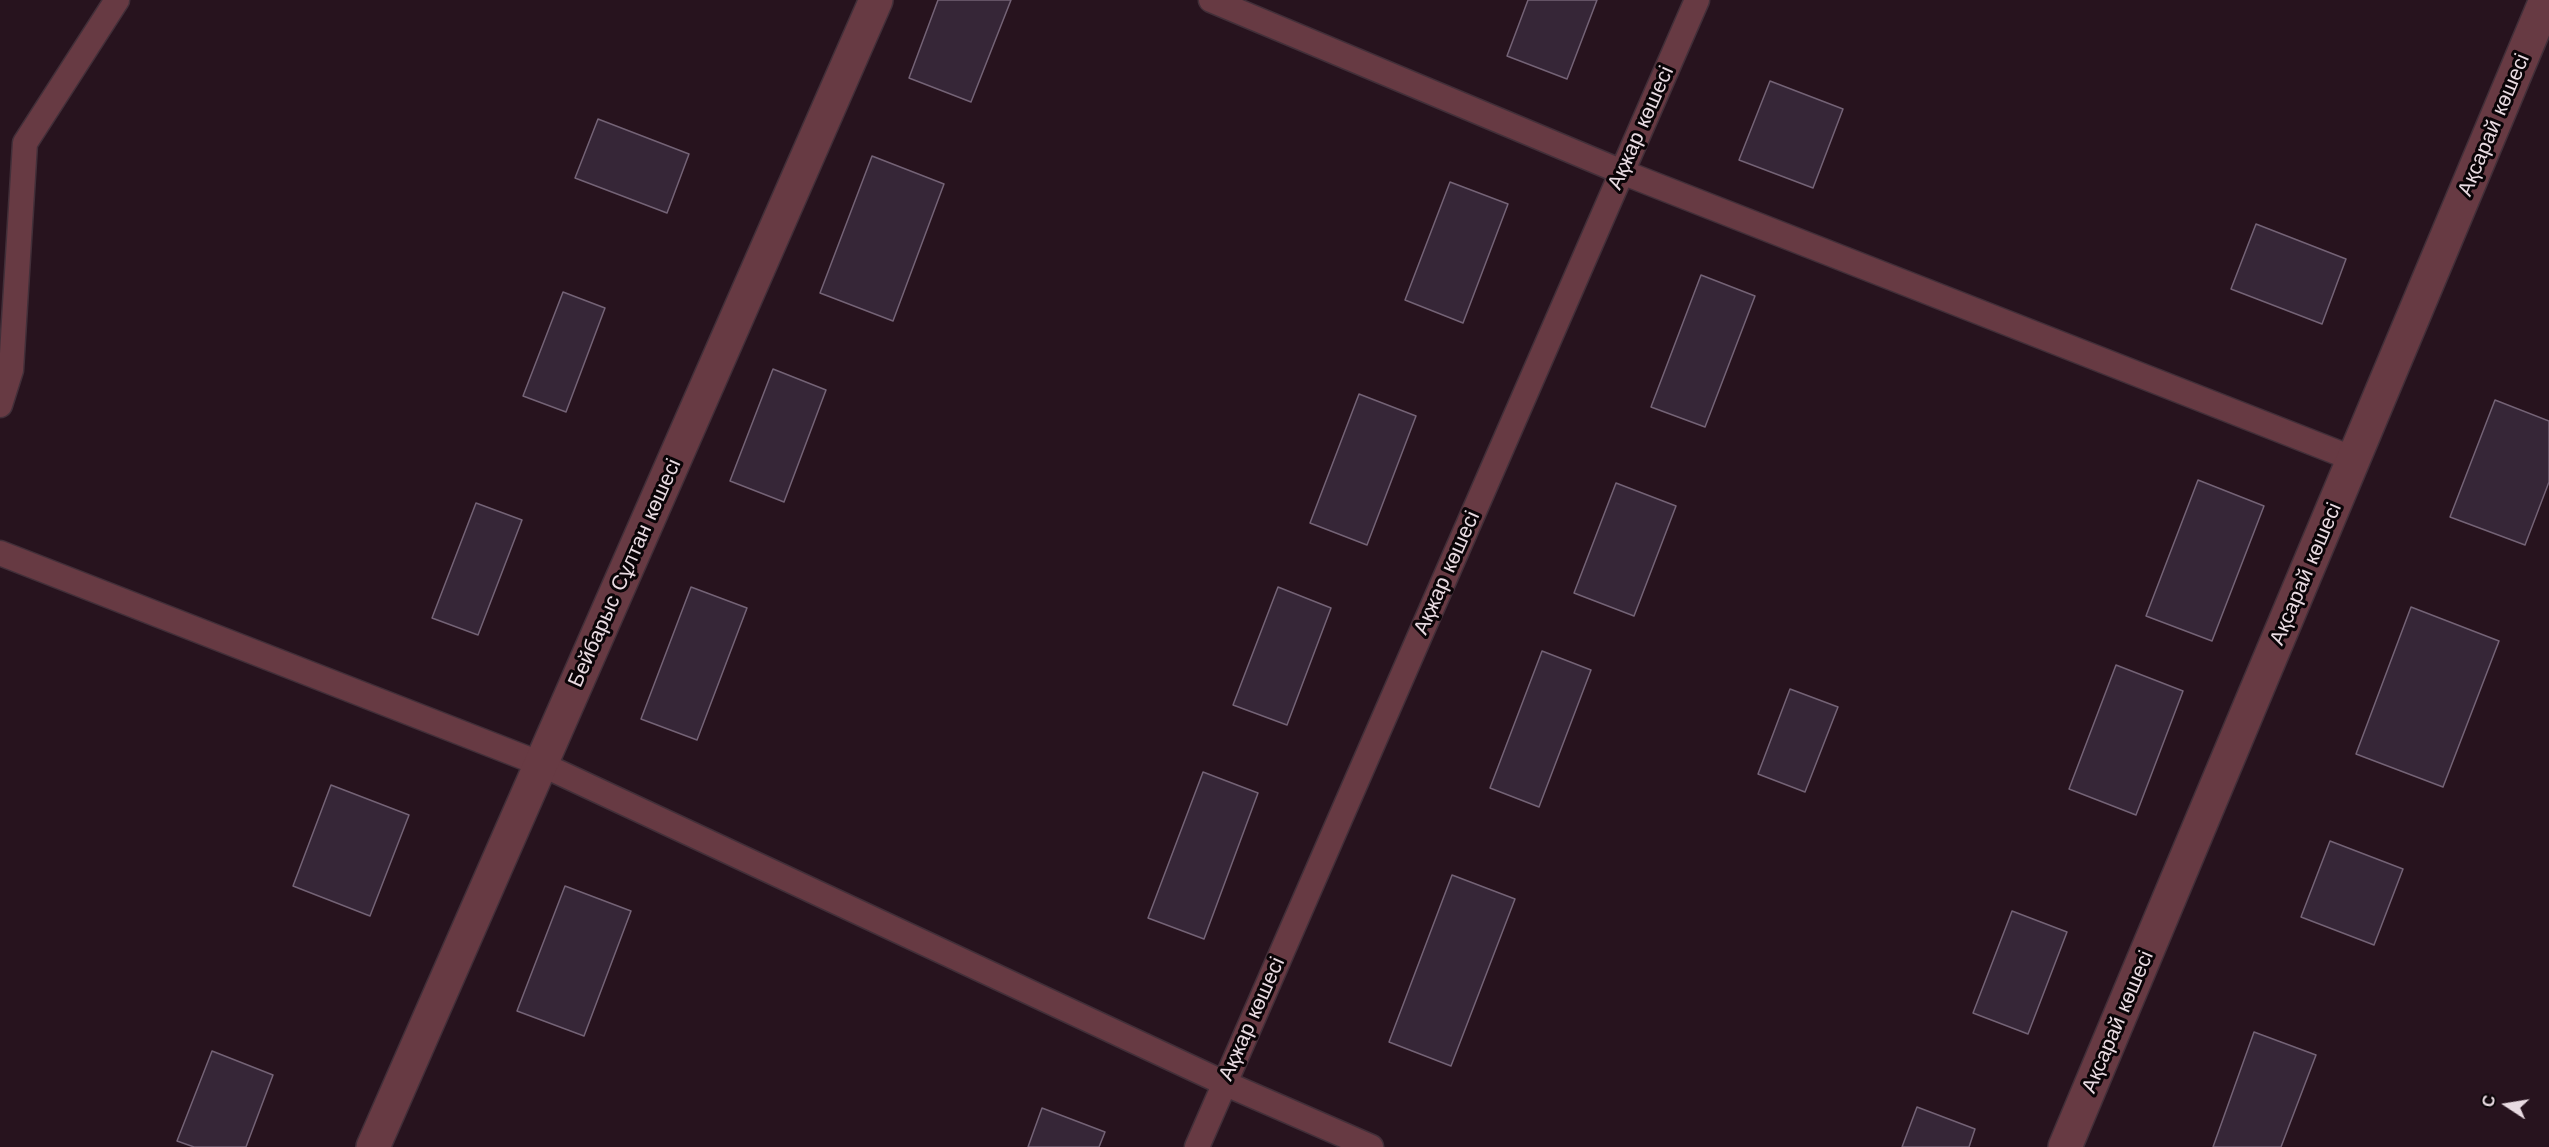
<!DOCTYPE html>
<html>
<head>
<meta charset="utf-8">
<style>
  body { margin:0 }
  #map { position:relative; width:2549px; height:1147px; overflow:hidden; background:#27131e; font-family:"Work Sans",sans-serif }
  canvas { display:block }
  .north { position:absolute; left:2477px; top:1075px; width:60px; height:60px; -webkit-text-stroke:4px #0a0407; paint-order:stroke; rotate:282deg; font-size:16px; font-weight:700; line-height:24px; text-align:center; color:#e9dbe2 }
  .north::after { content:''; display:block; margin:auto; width:21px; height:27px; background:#e9dbe2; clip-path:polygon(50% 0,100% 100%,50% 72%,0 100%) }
</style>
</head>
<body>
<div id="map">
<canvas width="2549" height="1147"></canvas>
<div class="north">С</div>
</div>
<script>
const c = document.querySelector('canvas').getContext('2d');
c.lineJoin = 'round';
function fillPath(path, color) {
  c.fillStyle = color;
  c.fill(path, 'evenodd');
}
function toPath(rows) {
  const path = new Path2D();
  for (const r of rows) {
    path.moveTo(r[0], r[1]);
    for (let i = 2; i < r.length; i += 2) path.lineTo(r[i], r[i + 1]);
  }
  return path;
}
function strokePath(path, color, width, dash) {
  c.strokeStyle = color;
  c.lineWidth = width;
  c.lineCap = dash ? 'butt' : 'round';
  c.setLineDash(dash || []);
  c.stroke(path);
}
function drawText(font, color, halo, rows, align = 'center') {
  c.font = font + ' "Work Sans",sans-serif';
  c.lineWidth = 6;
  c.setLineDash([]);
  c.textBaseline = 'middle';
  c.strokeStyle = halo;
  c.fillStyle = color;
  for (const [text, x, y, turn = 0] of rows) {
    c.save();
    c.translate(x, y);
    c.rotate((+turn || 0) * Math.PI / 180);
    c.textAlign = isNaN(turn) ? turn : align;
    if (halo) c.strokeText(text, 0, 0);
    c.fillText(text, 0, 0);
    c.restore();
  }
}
const building = toPath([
  [938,0,1011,0,971,102,909,78,938,0],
  [1528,0,1597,0,1567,79,1507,56,1528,0],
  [1770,81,1843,109,1813,188,1739,160,1770,81],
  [598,119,689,154,667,213,575,178,598,119],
  [872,156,944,184,893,321,820,293,872,156],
  [1450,182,1508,204,1463,323,1405,300,1450,182],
  [2256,224,2346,259,2322,324,2231,289,2256,224],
  [1701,275,1755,296,1705,427,1651,407,1701,275],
  [563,292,605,308,566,412,523,396,563,292],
  [773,369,826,390,784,502,730,481,773,369],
  [1359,394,1416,416,1367,545,1310,523,1359,394],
  [2495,400,2549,421,2549,482,2525,545,2450,517,2495,400],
  [2198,480,2264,506,2212,641,2146,616,2198,480],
  [1616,483,1676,506,1634,616,1574,593,1616,483],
  [476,503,522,520,478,635,432,618,476,503],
  [691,587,747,608,697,740,641,719,691,587],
  [1278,587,1331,608,1287,725,1233,705,1278,587],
  [2411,607,2499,641,2443,787,2356,754,2411,607],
  [1542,651,1591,670,1539,807,1490,788,1542,651],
  [2116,665,2183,691,2136,815,2069,789,2116,665],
  [1790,689,1838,707,1805,792,1758,774,1790,689],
  [1203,772,1258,793,1204,939,1148,918,1203,772],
  [331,785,409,815,370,916,293,886,331,785],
  [2330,841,2403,869,2374,945,2301,917,2330,841],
  [1452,875,1515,899,1451,1066,1389,1042,1452,875],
  [565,886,631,911,584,1036,517,1011,565,886],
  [2012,911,2067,932,2028,1034,1973,1013,2012,911],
  [2254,1032,2316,1055,2281,1147,2213,1147,2254,1032],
  [212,1051,273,1075,246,1147,194,1147,177,1141,212,1051],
  [1917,1107,1975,1129,1969,1147,1902,1147,1917,1107],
  [1042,1108,1105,1132,1099,1147,1028,1147,1042,1108]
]);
fillPath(building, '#362637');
strokePath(building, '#746376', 1.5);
const service = toPath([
  [1211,0,1622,172,2354,459],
  [0,405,11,370,25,143,117,0],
  [0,553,541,764,1224,1083,1371,1147],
  [1197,1147,1697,0]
]);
const minor = toPath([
  [373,1147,876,0],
  [2065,1147,2546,0]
]);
strokePath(service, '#422f39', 27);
strokePath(minor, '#422f39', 36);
strokePath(service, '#673a43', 24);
strokePath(minor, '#673a43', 33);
drawText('21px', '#e9dbe2', '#0a0407', [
  ["Ақсарай көшесі",2494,125,-67],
  ["Ақжар көшесі",1641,128,-66],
  ["Бейбарыс Сұлтан көшесі",625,573,-66],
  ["Ақжар көшесі",1447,573,-66],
  ["Ақсарай көшесі",2306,574,-67],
  ["Ақжар көшесі",1252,1019,-66],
  ["Ақсарай көшесі",2118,1022,-67]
]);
</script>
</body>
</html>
